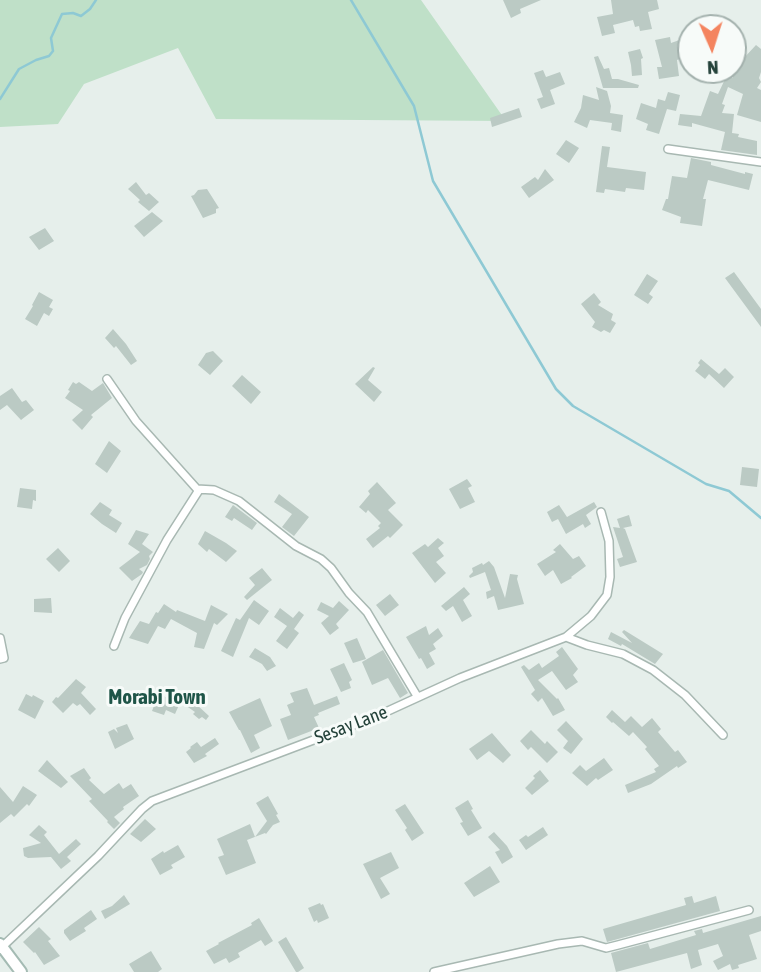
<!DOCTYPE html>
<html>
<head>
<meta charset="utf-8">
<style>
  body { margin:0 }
  #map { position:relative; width:761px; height:972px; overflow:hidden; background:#e6efeb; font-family:"Asap Condensed",sans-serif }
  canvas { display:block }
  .north { position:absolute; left:677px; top:14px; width:70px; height:70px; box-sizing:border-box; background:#f7fbf9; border:2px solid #a3b1ad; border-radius:50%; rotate:177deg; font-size:19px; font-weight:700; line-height:28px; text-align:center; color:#24423a }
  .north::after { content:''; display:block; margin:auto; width:24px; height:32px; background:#f4845f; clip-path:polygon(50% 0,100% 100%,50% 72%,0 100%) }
</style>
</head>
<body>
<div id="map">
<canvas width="761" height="972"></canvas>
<div class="north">N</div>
</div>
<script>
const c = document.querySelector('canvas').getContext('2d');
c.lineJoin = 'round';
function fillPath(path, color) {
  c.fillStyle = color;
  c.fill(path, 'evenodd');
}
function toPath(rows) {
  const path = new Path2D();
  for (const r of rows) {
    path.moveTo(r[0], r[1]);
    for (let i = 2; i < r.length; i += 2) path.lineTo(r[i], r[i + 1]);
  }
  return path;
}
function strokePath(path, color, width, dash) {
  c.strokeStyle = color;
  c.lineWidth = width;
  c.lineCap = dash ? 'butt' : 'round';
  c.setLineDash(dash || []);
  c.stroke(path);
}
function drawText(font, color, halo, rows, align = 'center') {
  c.font = font + ' "Asap Condensed",sans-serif';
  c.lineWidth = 6;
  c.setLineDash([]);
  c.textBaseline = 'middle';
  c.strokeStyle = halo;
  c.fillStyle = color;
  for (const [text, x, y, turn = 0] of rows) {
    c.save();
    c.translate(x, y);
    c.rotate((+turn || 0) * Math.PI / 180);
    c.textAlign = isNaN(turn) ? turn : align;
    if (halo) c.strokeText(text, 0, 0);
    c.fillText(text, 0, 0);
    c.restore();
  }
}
fillPath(toPath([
  [0,0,421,0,506,121,216,119,178,48,84,84,58,124,0,127]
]), '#bfe0c8');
strokePath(toPath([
  [351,0,414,106,433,181,556,389,573,406,706,484,729,491,761,518],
  [0,99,19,69,36,60,49,56,53,51,51,38,62,14,73,13,81,16,90,9,96,0]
]), '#8ec9d4', 2.5);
fillPath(toPath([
  [503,0,541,0,520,9,521,13,511,18],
  [611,0,657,0,659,9,648,12,652,29,640,31,639,26,635,27,633,20,613,25,615,33,602,36,597,17,613,14],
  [691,36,691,55,677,60,679,76,659,79,657,67,662,67,655,40,670,37,671,43],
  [756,45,761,49,761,72,759,78,761,82,757,88,761,90,761,122,737,115,743,94,728,87,722,104,725,105,722,113,734,114,732,133,739,134,738,137,757,141,757,155,721,150,725,132,692,123,692,127,678,125,680,114,701,116,710,91,718,94,727,75,733,78,733,56,743,59],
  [640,49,643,58,641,59,642,75,632,76,631,65,628,52],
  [598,56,604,69,609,68,612,79,618,79,639,85,638,88,603,88,594,57],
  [543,70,546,77,560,72,565,84,550,90,555,104,541,109,537,99,543,97,534,73],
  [596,87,607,91,611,106,610,113,623,115,621,132,611,130,612,123,590,120,587,128,574,122,581,108,583,95,599,100],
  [668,92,680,95,676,111,667,109,659,134,646,130,648,124,636,119,641,103,656,108,658,99,665,101],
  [519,108,522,117,492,127,490,118],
  [566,140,579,148,569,163,556,154],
  [602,146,610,147,607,167,646,172,644,190,626,188,625,192,605,189,604,193,596,192],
  [691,158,711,162,711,165,745,174,745,172,753,174,749,190,708,180,703,199,706,199,702,226,680,223,681,217,662,210,666,199,668,199,672,176,687,178],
  [545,169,554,180,529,198,521,187,535,177,538,180],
  [136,182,146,195,149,193,159,202,149,211,138,202,140,200,128,189],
  [207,189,219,208,216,209,216,213,203,218,191,196,194,195,198,190],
  [152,212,163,221,144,237,134,226],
  [45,228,54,241,39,250,29,237],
  [734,272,761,309,761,327,725,278],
  [647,274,658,281,649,294,653,297,648,304,634,295],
  [39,292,53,300,49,307,53,309,49,316,44,313,37,326,25,319,33,306,32,305],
  [594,293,601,302,598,305,613,314,611,320,616,323,610,333,604,330,601,332,592,327,595,322,581,304],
  [113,329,126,344,137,361,131,365,116,346,114,348,105,338],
  [213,351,223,361,210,375,198,365,206,353],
  [701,359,719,374,725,368,734,377,724,388,709,374,705,379,695,371,700,365,698,363],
  [373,367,375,368,368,380,382,392,374,402,355,384],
  [242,375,261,392,251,404,232,386],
  [73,382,76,384,79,382,92,391,103,383,112,398,91,415,93,417,82,430,72,420,83,410,65,398,70,391,68,390],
  [12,388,22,402,26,400,34,410,21,420,7,405,0,410,0,396],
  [109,441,121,451,107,473,95,464],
  [742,467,759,469,757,487,740,485],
  [467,479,472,486,468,488,475,502,460,509,449,489],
  [377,482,396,503,388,510,403,525,390,538,388,536,373,548,366,539,380,528,378,526,381,523,368,510,366,513,359,507,370,494,368,491],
  [20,488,36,490,36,501,33,500,32,509,17,507],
  [279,494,309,517,294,536,282,527,292,514,274,502],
  [100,502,112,510,109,515,122,523,116,533,102,524,90,514],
  [594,502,597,507,586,515,591,524,585,528,583,524,566,534,558,519,552,522,547,512,559,505,567,517],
  [233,505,257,523,252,530,234,518,232,521,225,517],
  [629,515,632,526,623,528,625,529,637,562,620,567,617,559,623,557,613,527,620,528,617,519],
  [136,530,149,534,142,544,153,552,149,556,150,559,147,565,139,569,143,572,142,574,132,581,119,568,140,552,128,544],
  [205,531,226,543,237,551,226,562,209,549,207,552,198,544],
  [438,538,444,543,438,548,444,556,436,562,446,573,435,583,412,553,425,544,428,547],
  [560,544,573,559,579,556,586,566,571,577,572,578,561,584,553,570,545,576,537,564,556,552,553,550],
  [58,548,70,561,59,572,46,559],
  [489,561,494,567,505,598,510,574,518,575,517,579,524,604,498,610,494,596,487,599,486,592,491,590,485,572,470,578,469,576,473,572,472,568,482,563,483,565],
  [262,568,272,580,247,600,244,597,255,585,249,578],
  [464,587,470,594,463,600,472,616,462,622,453,606,446,611,441,606],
  [390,594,399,605,385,616,376,605],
  [51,598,52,613,34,612,34,599],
  [254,600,269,611,259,625,249,618,233,657,221,651,236,618,240,620],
  [339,601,349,610,336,624,339,628,330,635,321,623,329,616,317,610,321,602,333,608],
  [164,604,176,612,177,610,205,621,211,605,228,614,217,625,214,623,204,649,194,647,197,633,171,619,165,629,158,626,148,644,129,638,140,621,149,624,156,612,158,613],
  [280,608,293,618,299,611,304,615,294,629,299,633,287,649,276,641,287,626,274,617],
  [426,626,429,635,438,628,443,636,433,644,436,649,429,653,435,664,427,669,421,658,419,659,406,637],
  [624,630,663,654,655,664,622,644,621,646,608,639,611,632,632,643,622,632],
  [357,638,366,659,353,663,344,643],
  [562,647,578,669,573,675,578,682,566,690,552,671,538,680,557,699,558,698,565,710,553,716,542,698,538,702,531,694,535,690,521,667,524,665,529,670,539,663,542,668,559,656,556,652],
  [255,648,270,657,276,666,267,671,262,664,249,657],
  [383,650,408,693,400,698,388,678,372,685,362,662],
  [344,663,352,680,349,682,351,688,341,692,330,669],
  [76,679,86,687,81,693,96,709,90,715,80,704,77,706,73,703,63,713,52,702,56,697,58,698],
  [307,688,314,705,337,696,340,704,318,713,319,715,314,717,319,728,288,740,280,719,291,715,287,705,294,702,290,693],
  [159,693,179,705,175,714,166,710,164,715,152,711],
  [26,694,32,697,33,695,44,701,35,719,18,710],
  [190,694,199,700,196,704,209,716,206,720,202,717,199,719,193,714,195,712,182,703],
  [260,698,272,726,254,735,260,748,251,753,240,730,239,730,229,712],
  [612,710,625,722,631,716,642,727,652,718,661,729,658,732,675,752,678,750,687,762,678,768,677,766,651,784,628,793,625,785,656,772,654,769,659,766,645,749,647,747,633,732,629,736,613,722,612,723,606,717],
  [566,721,583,739,571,754,563,748,568,741,557,730],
  [127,724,134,739,115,749,108,732,114,729,118,733,116,728],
  [531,730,545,744,547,741,558,752,547,763,531,747,528,750,520,741],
  [492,733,511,755,503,763,489,751,477,760,469,749],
  [215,738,219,744,205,754,207,756,194,763,186,752,191,748,190,747,197,742,201,747],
  [604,758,613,770,598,780,596,778,587,786,572,773,580,765,586,771],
  [47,760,68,782,61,788,38,771],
  [84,768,91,778,89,780,104,794,119,783,123,789,131,784,139,796,123,807,124,809,114,817,120,823,114,829,107,822,108,821,89,801,92,799,70,776],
  [540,770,549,781,532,795,525,788,535,778,533,776],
  [23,786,37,795,29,806,27,804,14,817,11,814,0,823,0,787,13,802],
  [268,796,278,814,276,815,280,822,273,825,266,834,265,833,247,840,256,863,226,875,218,857,224,855,217,839,250,824,255,837,267,821,256,803],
  [468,800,473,809,471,810,482,828,468,836,460,823,463,822,455,808],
  [405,804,424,833,412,841,405,830,407,828,395,810],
  [145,819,156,829,141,842,130,834],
  [39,825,47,832,44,835,59,854,76,839,81,844,67,857,71,861,61,869,51,857,28,858,24,856,23,848,41,843,29,835],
  [543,827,548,835,526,850,519,840,526,835,528,837],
  [494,832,507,846,513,857,502,864,495,852,500,850,488,837],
  [178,845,185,857,171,865,173,868,160,875,151,859,163,851,164,853],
  [391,852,399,868,380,878,390,894,381,899,363,864],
  [490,866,500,882,474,897,464,883],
  [124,895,130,904,105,919,101,911,112,906],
  [692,896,694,903,716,896,720,911,607,942,603,929,686,905,684,898],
  [320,903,321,905,323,904,329,918,318,923,317,920,314,922,308,908],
  [91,910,97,919,84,928,86,931,70,941,64,933,64,930],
  [761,916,761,931,749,935,757,959,738,965,739,968,732,970,730,964,718,970,713,961,723,956,718,944,698,950,702,965,691,969,687,953,616,972,611,953,648,943,650,949,696,935,694,931,702,929,703,933],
  [259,918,273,941,265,946,261,940,238,953,240,957,229,963,226,958,214,964,206,951,219,944,218,943,252,925,251,923],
  [39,927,51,939,48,941,60,956,44,965,35,952,34,953,23,942],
  [286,937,304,968,298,972,296,972,278,942],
  [151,951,162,969,158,972,134,972,129,964]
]), '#bbcac4');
const street = toPath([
  [668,149,761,162],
  [107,379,136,421,197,489,214,490,239,501,296,546,321,559,331,568,349,593,367,612,417,696],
  [566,637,591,616,607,595,610,577,609,541,601,512],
  [0,638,4,658,0,659],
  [114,646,125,618,167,540,199,490],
  [2,947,98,856,142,809,152,801,377,716,460,678,566,637,587,645,623,654,653,670,685,695,723,735],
  [434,972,558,944,582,941,606,948,618,945,749,910]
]);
const secondary = toPath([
  [0,944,21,972]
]);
strokePath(street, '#a8b8b2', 10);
strokePath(secondary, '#a4bbb3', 14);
strokePath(street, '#fff', 7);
strokePath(secondary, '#fff', 10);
drawText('19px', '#24423a', '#f7fbf9', [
  ["Sesay Lane",351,725,-21]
]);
drawText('bold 21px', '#1f5548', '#f7fbf9', [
  ["Morabi Town",157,697]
]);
</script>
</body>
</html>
